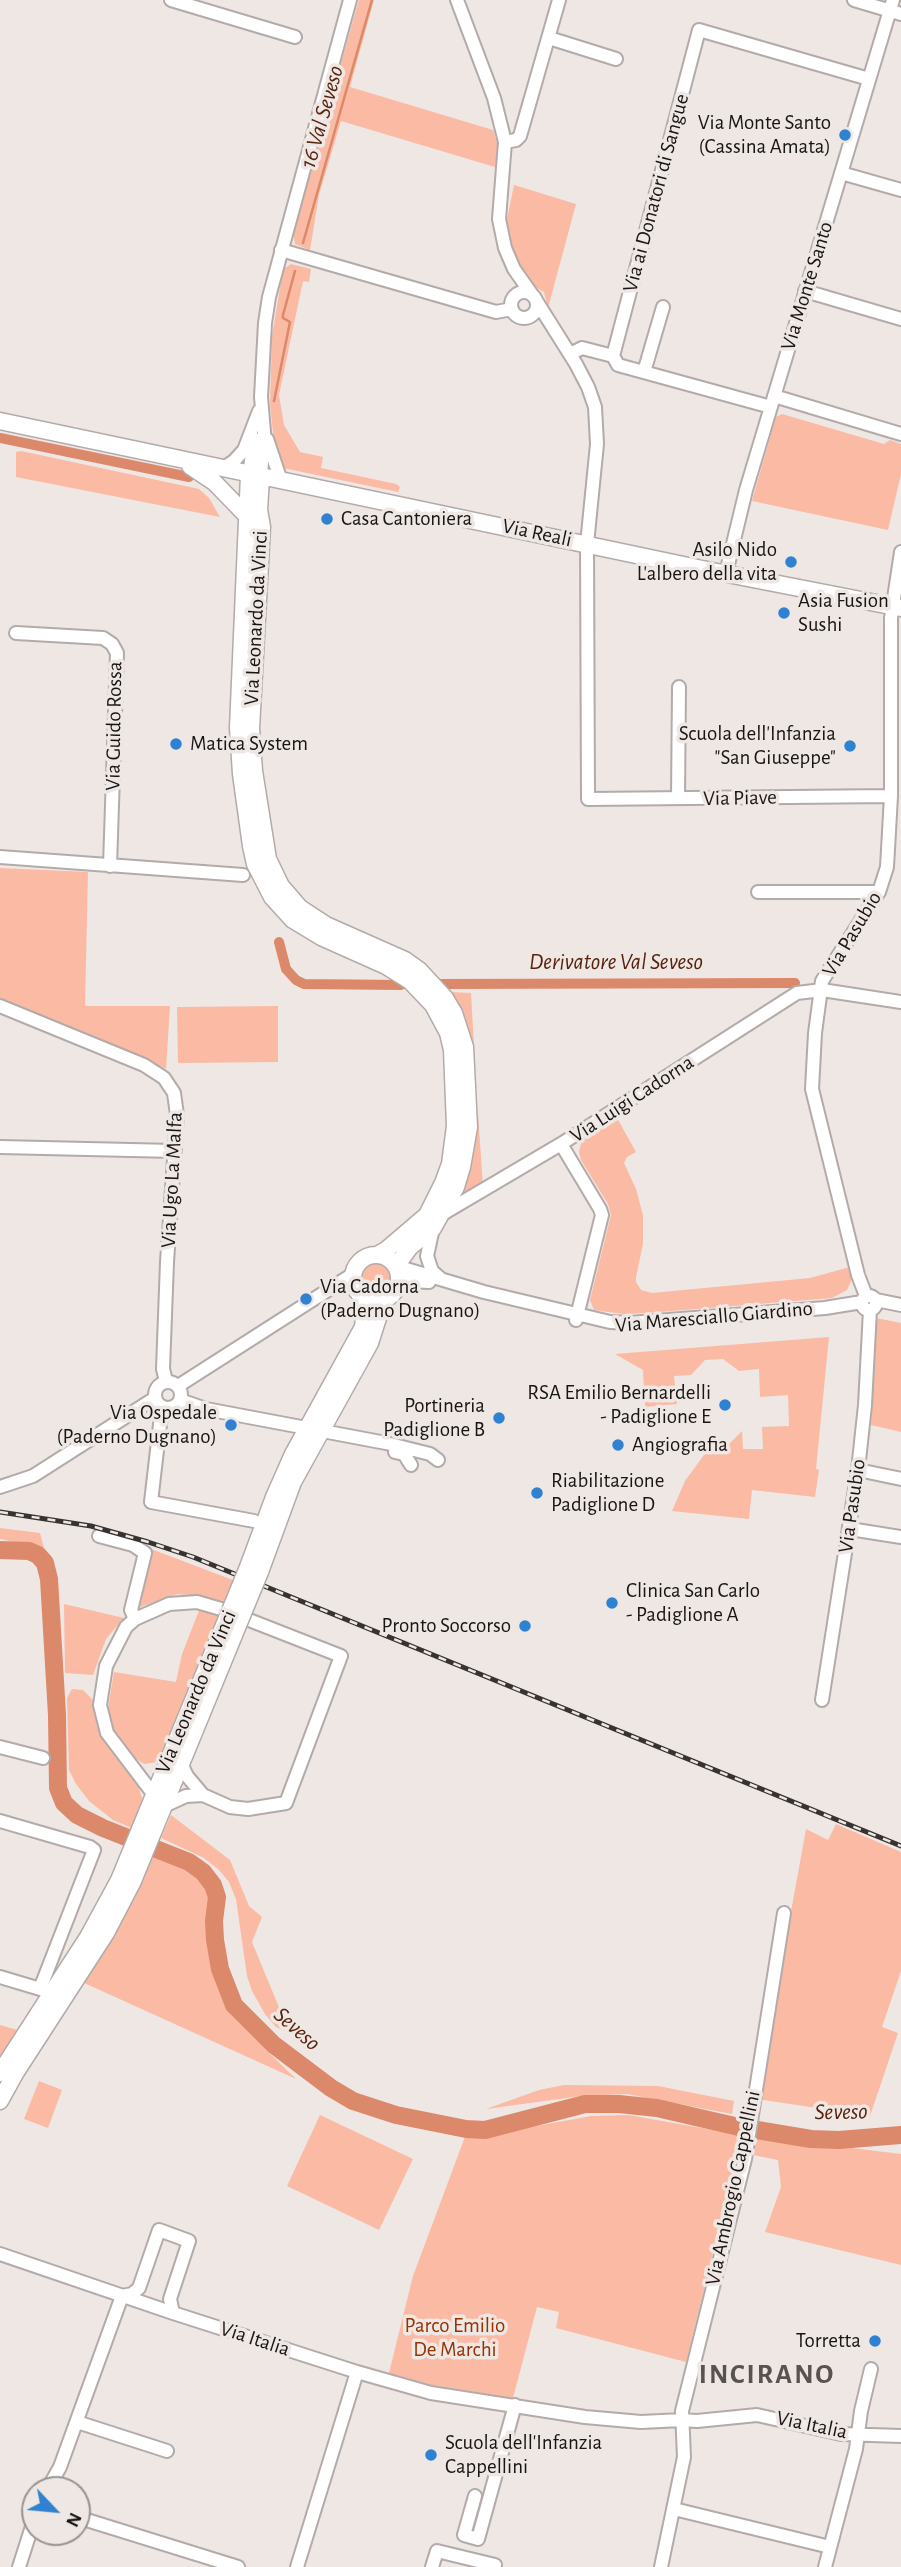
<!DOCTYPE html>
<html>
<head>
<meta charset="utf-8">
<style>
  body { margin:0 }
  #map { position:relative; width:901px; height:2567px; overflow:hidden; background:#eee7e4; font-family:"Alegreya Sans",sans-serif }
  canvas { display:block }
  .north { position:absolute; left:21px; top:2476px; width:70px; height:70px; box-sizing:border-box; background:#eee7e4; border:2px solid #989391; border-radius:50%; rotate:116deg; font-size:19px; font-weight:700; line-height:28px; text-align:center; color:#181615 }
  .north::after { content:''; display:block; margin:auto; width:24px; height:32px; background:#2f82d1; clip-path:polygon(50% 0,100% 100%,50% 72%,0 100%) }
</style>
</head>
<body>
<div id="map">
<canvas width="901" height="2567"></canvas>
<div class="north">N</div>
</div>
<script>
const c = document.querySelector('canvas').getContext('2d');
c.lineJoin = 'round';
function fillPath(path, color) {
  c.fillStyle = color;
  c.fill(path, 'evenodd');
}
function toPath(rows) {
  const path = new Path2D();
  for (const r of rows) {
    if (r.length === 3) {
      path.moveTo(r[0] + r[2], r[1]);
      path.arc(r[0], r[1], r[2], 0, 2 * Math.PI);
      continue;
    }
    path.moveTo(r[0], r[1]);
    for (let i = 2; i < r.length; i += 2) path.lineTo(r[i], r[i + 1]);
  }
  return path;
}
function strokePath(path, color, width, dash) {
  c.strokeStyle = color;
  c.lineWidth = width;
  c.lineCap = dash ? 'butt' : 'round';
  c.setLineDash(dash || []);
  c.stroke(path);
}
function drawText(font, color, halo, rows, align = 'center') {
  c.font = font + ' "Alegreya Sans",sans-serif';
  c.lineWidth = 7;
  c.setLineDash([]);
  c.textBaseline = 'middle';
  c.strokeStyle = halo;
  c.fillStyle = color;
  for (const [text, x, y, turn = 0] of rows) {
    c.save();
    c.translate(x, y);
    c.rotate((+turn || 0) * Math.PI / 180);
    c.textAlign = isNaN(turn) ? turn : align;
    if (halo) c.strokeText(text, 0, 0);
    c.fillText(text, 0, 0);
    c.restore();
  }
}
fillPath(toPath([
  [359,0,374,0,350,87,493,130,498,145,495,167,341,121,319,195,310,250,295,244,293,232],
  [514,185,576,204,548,308,544,292,530,284,512,254,506,224],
  [291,264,311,269,309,282,303,281,279,395,284,425,300,452,323,457,321,468,396,484,400,487,398,492,283,468,275,453,270,403,272,337,282,275,285,268],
  [782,414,884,444,890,440,901,444,901,474,888,530,752,501,776,417],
  [21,451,199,489,209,498,220,517,16,477,16,452],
  [0,868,88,872,85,1006,170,1006,166,1069,0,998],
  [449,992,471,993,474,1047,465,1017],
  [278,1006,278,1062,178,1063,177,1007],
  [478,1113,483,1187,457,1198,475,1145],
  [617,1118,636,1152,627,1157,624,1163,636,1189,643,1215,643,1244,636,1277,636,1282,641,1290,652,1293,810,1278,850,1267,852,1279,847,1290,832,1298,647,1313,623,1314,594,1310,590,1300,611,1215,608,1204,581,1160,579,1152,582,1139],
  [378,1279,16],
  [876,1318,901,1323,901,1432,871,1425],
  [829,1337,816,1469,819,1470,815,1497,752,1490,749,1519,672,1511,685,1481,704,1455,718,1444,729,1444,742,1431,743,1449,763,1449,762,1427,789,1426,788,1395,760,1397,759,1369,739,1371,723,1359,705,1360,691,1375,674,1376,677,1404,645,1407,643,1370,615,1354],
  [0,1528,40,1533,44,1548,0,1539],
  [151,1549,233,1580,224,1603,204,1597,178,1594,140,1607,137,1603],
  [64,1604,124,1618,106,1639,93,1675,65,1673],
  [200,1608,219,1615,158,1762,144,1764,135,1758,113,1730,109,1720,108,1709,114,1672,176,1682,182,1654],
  [72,1689,83,1690,93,1700,97,1727,138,1785,142,1798,141,1805,132,1828,113,1820,89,1801,76,1784,69,1770,67,1698],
  [171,1815,230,1860,249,1906,262,1917,252,1942,283,2017,304,2038,276,2027,265,2014,252,1991,247,1976,236,1899,229,1882,219,1870,204,1858,161,1838],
  [836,1824,901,1852,901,1971,882,2027,898,2033,870,2116,757,2099,806,1829,828,1840],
  [153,1855,186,1867,208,1889,212,1901,208,1929,211,1952,218,1980,228,2005,270,2054,296,2079,82,1982,114,1934],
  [0,2025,21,2031,0,2064],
  [39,2081,62,2090,48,2128,24,2119],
  [564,2085,658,2086,734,2101,732,2114,627,2094,581,2096,486,2109,539,2090],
  [320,2115,413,2159,379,2230,287,2186],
  [628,2115,742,2135,686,2362,556,2328,559,2312,537,2307,513,2398,432,2385,389,2373,413,2276,466,2134,509,2131,591,2116],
  [755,2136,901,2154,901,2265,765,2232,781,2187,778,2160,753,2155]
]), '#fbbaa3');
strokePath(toPath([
  [303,243,372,0],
  [274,401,290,322,283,318,283,315,295,271]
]), '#dc886a', 2.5);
strokePath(toPath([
  [0,438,189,477],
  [279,942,286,969,296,980,304,984,401,985],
  [438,984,795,983]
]), '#dc886a', 10);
strokePath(toPath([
  [0,1550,29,1551,38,1555,45,1563,49,1579,57,1715,58,1788,64,1803,77,1815,103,1828,189,1862,203,1872,213,1885,217,1897,214,1921,215,1940,220,1969,234,2005,274,2045,331,2088,353,2101,396,2115,466,2129,485,2130,585,2104,619,2104,657,2108,739,2127,811,2139,839,2140,901,2135]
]), '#dc886a', 18);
const minor = toPath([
  [171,0,295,37],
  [457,0,494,98,505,142,499,219,505,248,514,269,533,296],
  [854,0,901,14],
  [549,38,616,59],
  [505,142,516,140,520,136,559,0],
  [841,173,901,190],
  [281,250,496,312,512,309],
  [805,291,901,319],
  [524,305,13],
  [537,302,576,364,588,387,595,407,597,444,587,544,588,799,891,796],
  [570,354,582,348,613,356,618,365,771,407],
  [613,356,699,30,869,79],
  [644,372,663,307],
  [774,396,901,434],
  [267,439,281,481],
  [222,469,234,461,244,450,259,411],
  [249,475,254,439],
  [261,477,264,432,261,397,265,323,269,297,350,0],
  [726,573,746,490,893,0],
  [16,633,103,638,112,644,117,653,110,866],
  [678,798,679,687],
  [0,857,243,875],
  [758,892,879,892],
  [0,1006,144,1065,164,1078,174,1093,177,1115,167,1262,163,1369,166,1381],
  [561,1144,600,1209,602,1215,576,1320],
  [0,1147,174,1151],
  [444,1213,561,1144,797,993,822,990,901,1002],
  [433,1228,427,1256,432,1271,441,1279],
  [396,1266,484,1292,610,1322,630,1323,825,1308,862,1302],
  [398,1284,408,1281,429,1282],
  [869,1303,7],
  [866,1296,858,1275,812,1089,815,1033,822,981,879,892,887,867,891,796,891,618,901,552],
  [876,1300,901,1305],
  [168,1395,13],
  [178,1386,353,1274],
  [180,1400,206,1409,386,1443,430,1454,438,1460],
  [162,1407,151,1502,254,1521],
  [395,1452,404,1454,411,1465],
  [858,1470,901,1479],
  [0,1487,33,1476,155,1398],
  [850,1529,901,1537],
  [99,1536,133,1545,145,1553,131,1610,135,1619],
  [822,1700,858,1470,865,1405,870,1310],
  [0,1747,43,1758],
  [154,1795,107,1733,100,1705,106,1666,126,1627,135,1619,169,1604,197,1602,221,1609,341,1656,286,1803,248,1809,230,1807,203,1795,187,1776,181,1763],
  [164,1806,186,1796,203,1795],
  [0,1821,90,1847,94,1850,40,1989],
  [0,1977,47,1991],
  [0,2254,173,2313,357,2372,431,2393,585,2417,641,2422,682,2420,697,2421,757,2415,841,2434,901,2436],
  [77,2422,167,2451],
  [47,2490,60,2467,122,2296,132,2294,139,2288,159,2230,189,2241,170,2299,173,2313],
  [475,2496,464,2535,478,2539,515,2405],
  [674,2509,830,2547],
  [77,2517,238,2567],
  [19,2567,35,2517],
  [297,2567,357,2372],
  [432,2567,437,2551,495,2565],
  [661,2567,684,2457,682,2411,745,2159,784,1913],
  [825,2567,856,2449,861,2411,871,2369]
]);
const major = toPath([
  [0,421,712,571,901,608],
  [190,466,214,482,247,516],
  [249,475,238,728,241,774,251,846,255,864,272,897,293,920,321,937,386,966,410,981,433,1005,448,1033,452,1050,455,1126,450,1164,443,1183,427,1215,386,1250,377,1255],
  [261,477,259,510,262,527,251,728,254,771,268,859,281,886,300,908,326,925,405,960,419,970,445,998,454,1013,465,1047,469,1127,462,1167,456,1187,433,1228,410,1247,396,1266],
  [376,1278,23],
  [248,1567,274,1497,293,1454,363,1327,366,1299],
  [260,1572,293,1482,370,1343,384,1299],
  [0,2073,88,1937,119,1880,227,1618],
  [0,2101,16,2072,106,1933,133,1881,239,1623]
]);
strokePath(minor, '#b2aba9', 16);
strokePath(major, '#b2aba9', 19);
strokePath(minor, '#fff', 12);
strokePath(major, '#fff', 16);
const rail = toPath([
  [0,1512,91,1526,148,1542,193,1557,901,1846]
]);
strokePath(rail, '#363332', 5);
strokePath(rail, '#eee7e4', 2.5, [8]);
const majorBridge = toPath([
  [227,1618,248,1567],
  [239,1623,260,1572]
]);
strokePath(majorBridge, '#b2aba9', 19, []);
strokePath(majorBridge, '#fff', 16);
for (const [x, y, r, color] of [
  [845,135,7,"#2f82d1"],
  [327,519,7,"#2f82d1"],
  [791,562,7,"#2f82d1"],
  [784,613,7,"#2f82d1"],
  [176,744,7,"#2f82d1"],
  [850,746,7,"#2f82d1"],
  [306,1299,7,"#2f82d1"],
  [725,1405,7,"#2f82d1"],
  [499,1418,7,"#2f82d1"],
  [231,1425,7,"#2f82d1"],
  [618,1445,7,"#2f82d1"],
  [537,1493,7,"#2f82d1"],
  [612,1603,7,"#2f82d1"],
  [525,1626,7,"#2f82d1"],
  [875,2341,7,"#2f82d1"],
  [431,2455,7,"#2f82d1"]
]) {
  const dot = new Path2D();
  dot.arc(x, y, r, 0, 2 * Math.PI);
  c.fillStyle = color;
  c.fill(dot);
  strokePath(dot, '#eee7e4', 2.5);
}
drawText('21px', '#181615', '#eee7e4', [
  ["Via Monte Santo",831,123],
  ["(Cassina Amata)",831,147],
  ["Casa Cantoniera",341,519,"left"],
  ["Asilo Nido",777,550],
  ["L'albero della vita",777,574],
  ["Asia Fusion",798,601,"left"],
  ["Sushi",798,625,"left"],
  ["Scuola dell'Infanzia",836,734],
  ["\"San Giuseppe\"",836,758],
  ["Matica System",190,744,"left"],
  ["Via Cadorna",320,1287,"left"],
  ["(Paderno Dugnano)",320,1311,"left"],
  ["RSA Emilio Bernardelli",711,1393],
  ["- Padiglione E",711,1417],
  ["Portineria",485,1406],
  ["Padiglione B",485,1430],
  ["Via Ospedale",217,1413],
  ["(Paderno Dugnano)",217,1437],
  ["Angiografia",632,1445,"left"],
  ["Riabilitazione",551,1481,"left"],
  ["Padiglione D",551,1505,"left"],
  ["Clinica San Carlo",626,1591,"left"],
  ["- Padiglione A",626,1615,"left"],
  ["Pronto Soccorso",511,1626],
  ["Torretta",861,2341],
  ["Scuola dell'Infanzia",445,2443,"left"],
  ["Cappellini",445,2467,"left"]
], 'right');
drawText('21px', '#181615', '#eee7e4', [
  ["Via ai Donatori di Sangue",656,193,-75],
  ["Via Monte Santo",807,286,-73],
  ["Via Reali",537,533,12],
  ["Via Leonardo da Vinci",256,618,-87],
  ["Via Guido Rossa",114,726,-89],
  ["Via Piave",740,798,-1],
  ["Via Pasubio",852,934,-59],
  ["Via Luigi Cadorna",632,1099,-33],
  ["Via Ugo La Malfa",172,1180,-87],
  ["Via Maresciallo Giardino",714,1317,-5],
  ["Via Pasubio",852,1506,-82],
  ["Via Leonardo da Vinci",196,1692,-67],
  ["Via Ambrogio Cappellini",733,2188,-78],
  ["Via Italia",255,2339,18],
  ["Via Italia",812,2425,12]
]);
drawText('21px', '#953200', '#eee7e4', [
  ["Parco Emilio",455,2326],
  ["De Marchi",455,2350]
]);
drawText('italic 23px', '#58230e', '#eee7e4', [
  ["16 Val Seveso",322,117,-74],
  ["Derivatore Val Seveso",616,962],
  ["Seveso",297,2029,41],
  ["Seveso",841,2112,-1]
]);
c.letterSpacing = '2px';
drawText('bold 28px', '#585250', '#eee7e4', [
  ["INCIRANO",767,2375]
]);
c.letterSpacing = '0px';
</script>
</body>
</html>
